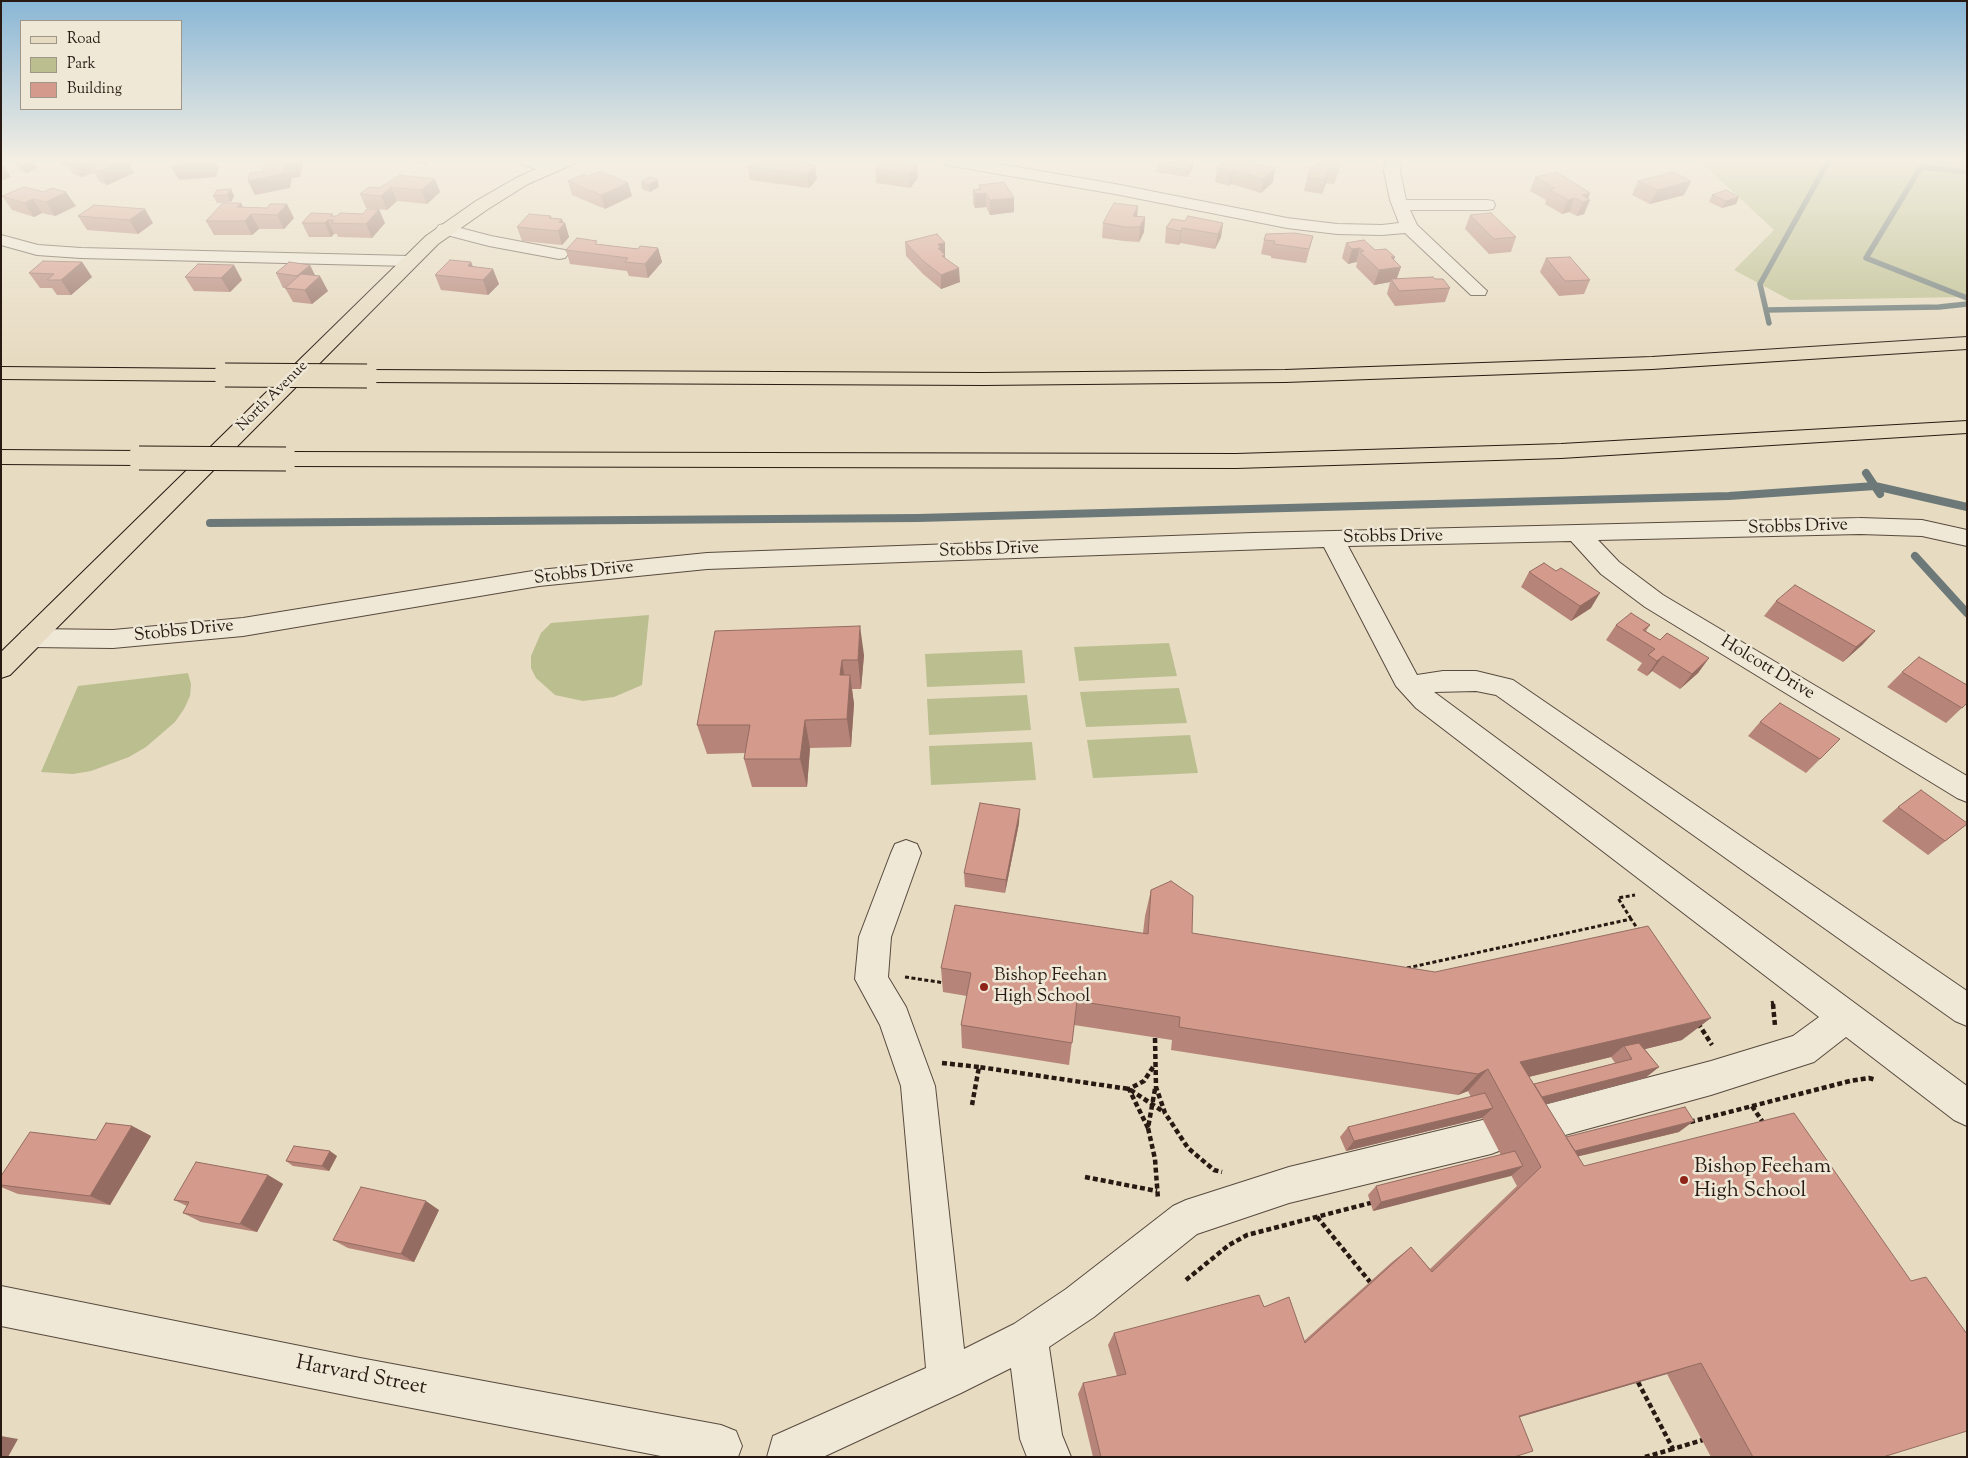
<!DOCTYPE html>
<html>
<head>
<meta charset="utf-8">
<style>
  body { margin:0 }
  #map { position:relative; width:1968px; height:1458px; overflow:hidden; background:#e7dbc1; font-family:"Sorts Mill Goudy",serif }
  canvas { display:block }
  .frame { position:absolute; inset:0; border:2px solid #281a12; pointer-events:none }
  .legend { position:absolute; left:20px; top:20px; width:162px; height:90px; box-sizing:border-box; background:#efe8d7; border:1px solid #9f9688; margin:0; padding:6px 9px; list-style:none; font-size:15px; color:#281a12 }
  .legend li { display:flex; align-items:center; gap:10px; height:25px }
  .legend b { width:25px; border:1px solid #9f9688 }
</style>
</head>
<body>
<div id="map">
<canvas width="1968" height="1458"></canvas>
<div class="frame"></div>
<ul class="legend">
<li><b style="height:6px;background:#e7dbc1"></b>Road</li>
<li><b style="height:14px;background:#bbbe8f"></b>Park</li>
<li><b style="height:14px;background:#d49a8c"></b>Building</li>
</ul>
</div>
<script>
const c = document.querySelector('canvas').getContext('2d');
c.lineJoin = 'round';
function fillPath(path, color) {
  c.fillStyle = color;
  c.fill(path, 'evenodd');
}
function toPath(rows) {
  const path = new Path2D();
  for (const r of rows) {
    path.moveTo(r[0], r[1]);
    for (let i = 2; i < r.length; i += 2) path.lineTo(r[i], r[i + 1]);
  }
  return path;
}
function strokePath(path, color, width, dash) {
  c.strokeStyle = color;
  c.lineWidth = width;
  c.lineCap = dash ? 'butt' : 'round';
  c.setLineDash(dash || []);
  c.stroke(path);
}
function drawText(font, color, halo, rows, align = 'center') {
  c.font = font + ' "Sorts Mill Goudy",serif';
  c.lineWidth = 5;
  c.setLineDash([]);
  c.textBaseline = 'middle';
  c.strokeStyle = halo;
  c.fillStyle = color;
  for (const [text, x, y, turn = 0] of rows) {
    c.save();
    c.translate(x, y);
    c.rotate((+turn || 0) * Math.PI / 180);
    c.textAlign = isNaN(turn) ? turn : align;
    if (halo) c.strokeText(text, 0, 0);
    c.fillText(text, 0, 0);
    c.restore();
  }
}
fillPath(toPath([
  [1699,160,1967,160,1967,297,1790,300,1734,270,1774,230],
  [649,615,642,685,614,697,583,701,555,695,536,678,531,668,531,656,541,633,551,623],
  [1169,643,1177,676,1079,681,1074,647],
  [1022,650,1025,683,927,687,925,654],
  [188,673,191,684,190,696,184,709,175,722,146,747,129,757,91,771,73,774,41,772,78,686],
  [1179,688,1187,723,1086,727,1080,692],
  [1027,695,1031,730,929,735,927,699],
  [1190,735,1198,773,1093,778,1087,740],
  [1032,742,1036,780,931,785,929,746]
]), '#bbbe8f');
strokePath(toPath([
  [1967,172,1921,167,1866,258,1967,298],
  [1766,310,1939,307,1967,304],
  [1769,323,1760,284,1829,160]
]), '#6c7978', 5.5);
strokePath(toPath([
  [1866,473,1880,494],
  [210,523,918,518,1729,496,1875,486,1967,507],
  [1915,556,1967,613]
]), '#6c7978', 8);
const minor = toPath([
  [517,160,541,160,556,166,558,169,550,174,519,163,517,160],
  [938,160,976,160,1115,184,1287,218,1337,224,1382,225,1399,223,1390,200,1384,171,1385,160,1401,160,1400,171,1406,200,1487,200,1493,201,1495,205,1493,209,1487,210,1410,210,1417,225,1487,291,1485,295,1471,295,1405,233,1382,235,1337,234,1287,228,1115,194,946,165,938,160],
  [445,224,491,236,559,249,565,250,568,254,565,258,559,259,489,246,439,233,436,229,439,225,445,224],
  [1,235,38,245,81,248,409,256,415,257,418,261,415,265,409,266,81,258,37,255,1,245,1,235],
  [1860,518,1922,520,1967,530,1967,546,1922,536,1860,534,1598,540,1619,562,1663,595,1967,776,1967,802,1957,798,1645,607,1601,574,1571,541,1348,546,1417,675,1443,671,1476,671,1513,680,1967,991,1967,1026,1955,1021,1496,695,1476,691,1434,692,1967,1086,1967,1126,1954,1120,1846,1037,1814,1062,1711,1095,1525,1146,1512,1141,1507,1128,1512,1115,1525,1110,1711,1061,1793,1036,1819,1017,1416,708,1396,686,1324,547,707,569,539,586,243,636,113,648,31,647,22,645,18,638,22,631,31,629,113,630,243,618,539,570,707,553,1253,533,1860,518],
  [906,840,917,844,921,853,891,937,888,977,906,1007,935,1086,964,1349,1014,1324,1066,1289,1173,1206,1186,1200,1289,1167,1491,1118,1504,1123,1509,1136,1504,1149,1491,1154,1289,1203,1197,1234,1094,1317,1049,1347,1062,1435,1071,1457,1027,1457,1020,1439,1011,1368,961,1393,823,1457,767,1457,773,1436,926,1368,901,1086,880,1025,855,979,859,937,891,853,895,844,906,840],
  [1,1286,360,1358,721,1425,736,1431,742,1446,738,1457,666,1457,360,1398,1,1326,1,1286]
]);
const major = toPath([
  [556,160,578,160,576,163,528,184,488,209,438,244,10,675,1,678,1,652,426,236,476,201,516,178,556,160]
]);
const highway = toPath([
  [1967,337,1967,349,1652,369,1285,382,983,385,367,382,360,380,357,376,360,372,367,370,983,373,1285,370,1652,357,1967,337],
  [1,367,225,369,232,371,235,375,232,379,225,381,1,379,1,367],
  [1967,421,1967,433,1561,458,1236,468,286,466,278,464,275,459,278,454,286,452,1236,454,1561,444,1967,421],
  [1,450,139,451,147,453,150,458,147,463,139,465,1,464,1,450]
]);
strokePath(minor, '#584a3e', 2);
strokePath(major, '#281a12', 2);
strokePath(highway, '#281a12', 2);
strokePath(toPath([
  [1631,919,1618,898,1635,895],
  [1407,968,1631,919,1639,931],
  [905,977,945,983],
  [1772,1001,1773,1005]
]), '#281a12', 3, [4, 2.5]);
strokePath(toPath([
  [1773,1004,1775,1026],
  [1698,1023,1712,1045],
  [1155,1038,1156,1087,1165,1113,1188,1148,1214,1170,1222,1172],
  [942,1063,979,1067],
  [1155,1089,1148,1128,1155,1159,1158,1199],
  [972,1105,979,1067,1129,1089,1164,1112],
  [1752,1106,1764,1124],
  [1690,1122,1850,1081,1869,1078,1876,1080],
  [1148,1128,1129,1089,1144,1081,1155,1064],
  [1085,1177,1157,1191],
  [1317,1217,1370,1282],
  [1186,1280,1229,1245,1247,1235,1374,1202],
  [1638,1382,1673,1449,1706,1439],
  [1645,1457,1673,1449]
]), '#281a12', 4.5, [5, 3]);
fillPath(minor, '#efe8d7');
fillPath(major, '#e7dbc1');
fillPath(highway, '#e7dbc1');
const highwayBridgeFar1 = toPath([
  [225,375,330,376]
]);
const highwayBridge = toPath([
  [225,375,367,376],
  [139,458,286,459]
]);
strokePath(highwayBridgeFar1, '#281a12', 19, []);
strokePath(highwayBridge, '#281a12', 25, []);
strokePath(highwayBridgeFar1, '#e7dbc1', 18);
strokePath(highwayBridge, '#e7dbc1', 23);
fillPath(toPath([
  [56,160,137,160,129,164,134,173,107,185,100,182,95,174,92,173,81,177,73,174,67,165,65,166,57,162],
  [407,160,433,160,425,165],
  [786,160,817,179,809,188,750,180,748,167],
  [883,160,918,178,910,188,876,183,875,169],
  [1341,160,1334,184,1326,183,1322,194,1304,191,1307,178,1316,167],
  [32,161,37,168,27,173,20,171,15,164],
  [1157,165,1193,168,1187,177,1156,172],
  [1217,168,1275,168,1273,182,1261,193,1231,184,1229,186,1215,182],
  [588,176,628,183,632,196,605,209,572,195,568,181],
  [1535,177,1590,193,1588,199,1584,214,1577,216,1569,212,1562,214,1545,204,1546,200,1530,191],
  [435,179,440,192,427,204,397,201,387,210,366,208,360,194,379,188],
  [1638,181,1691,181,1684,195,1650,204,1632,195],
  [641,182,659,187,650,192,642,189],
  [979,185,1014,212,990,215,986,207,975,208,973,204,973,190,979,189],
  [24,187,76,206,55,216,42,213,34,217,12,210,2,196],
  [217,190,234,196,231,202,217,203,213,196],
  [1712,195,1739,197,1736,204,1722,208,1709,202],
  [94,205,153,223,138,234,87,230,78,216],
  [243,207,294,218,284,229,259,229,252,235,214,235,206,221],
  [1470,215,1516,237,1511,252,1489,254,1465,229],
  [334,216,385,223,372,238,338,237,337,234,334,234,331,237,309,237,302,223],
  [551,216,552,219,565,223,569,237,562,245,522,241,517,227],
  [1137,216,1145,217,1144,232,1139,242,1124,241,1102,238,1103,223],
  [1185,221,1223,223,1221,237,1215,249,1180,243,1179,245,1165,243,1166,228],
  [1313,236,1306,263,1271,258,1271,256,1261,254,1264,240],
  [905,242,945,257,960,282,941,289,923,274,906,256],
  [1346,243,1375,250,1394,260,1397,279,1435,279,1450,288,1445,302,1395,306,1387,294,1390,282,1374,285,1356,267,1357,263,1356,262,1348,264,1342,258],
  [598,244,638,249,658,248,662,262,648,278,629,276,627,271,570,264,566,250],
  [1546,258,1590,280,1584,294,1559,296,1540,272],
  [82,262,92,277,71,295,57,295,52,288,40,288,29,273],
  [471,262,473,267,499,284,488,295,441,290,435,275],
  [198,264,242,280,230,292,194,291,185,277],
  [276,273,315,276,328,291,312,304,293,302,285,288,283,288],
  [1556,571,1591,608,1571,621,1521,587,1529,572],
  [1776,601,1875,631,1862,645,1843,662,1764,616],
  [1616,625,1650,625,1646,631,1660,640,1709,658,1698,673,1680,689,1652,671,1647,676,1637,670,1642,663,1606,640],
  [715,631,864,655,861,689,852,689,854,704,851,747,810,748,807,787,752,787,744,759,745,753,707,754,697,725],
  [1902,672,1967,703,1946,723,1887,687],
  [1760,722,1840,739,1806,773,1748,736],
  [1898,807,1967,824,1928,855,1882,821],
  [1019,823,1005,893,965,887,964,873],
  [1151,890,1192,933,1682,1040,1645,1049,1659,1067,1645,1078,1546,1104,1566,1137,1679,1132,1578,1156,1584,1166,1883,1457,1711,1457,1667,1374,1519,1417,1514,1457,1093,1457,1078,1394,1083,1383,1117,1376,1108,1345,1114,1333,1264,1307,1304,1341,1392,1262,1411,1247,1430,1269,1517,1186,1511,1175,1373,1211,1368,1195,1376,1186,1501,1155,1482,1118,1346,1151,1340,1137,1348,1127,1471,1097,1468,1091,1458,1095,1171,1050,1172,1040,1074,1025,1069,1065,962,1048,961,1025,967,996,943,992,941,968,1143,933,1145,916],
  [1611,1057,1615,1063,1534,1084,1529,1077],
  [132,1126,151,1136,110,1205,18,1194,1,1187,1,1176],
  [337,1156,329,1171,293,1166,286,1161],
  [268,1175,283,1184,257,1232,201,1222,183,1213,187,1206,174,1200],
  [439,1210,414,1262,348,1248,333,1240]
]), '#b68478');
fillPath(toPath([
  [61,160,84,160,92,173,81,177,73,163,64,160,67,165,65,166],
  [114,160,137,160,129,164,134,173,107,185,99,171],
  [209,160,215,160,219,168,216,177,179,180,171,167],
  [294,160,301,160,303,163,300,177,292,178,290,188,255,195,248,181],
  [423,160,433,160,425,165],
  [1341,160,1338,173,1334,184,1338,170],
  [32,161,37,168,27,173,22,166],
  [1194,161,1193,168,1187,177,1188,170],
  [1,163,2,163,11,177,1,181],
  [815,165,817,179,809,188,807,174],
  [917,165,918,178,910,188,909,174],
  [1275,168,1273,182,1261,193,1263,179],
  [1329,169,1326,183,1322,194,1325,180],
  [1234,170,1231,184,1229,186,1231,172],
  [435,179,440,192,427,204,421,190],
  [658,180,659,187,650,192,648,185],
  [1691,181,1684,195,1650,204,1657,190],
  [628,183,632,196,605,209,601,195],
  [391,187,397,201,387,210,381,196],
  [231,189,234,196,231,202,227,195],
  [66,192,76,206,55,216,46,202],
  [986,193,986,207,975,208,975,194],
  [1590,193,1587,201,1590,200,1584,214,1577,216,1583,202,1582,195],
  [1739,197,1736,204,1722,208,1726,201],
  [1014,198,1014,212,990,215,990,200],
  [1575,198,1569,212,1562,214,1568,200],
  [33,199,42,213,34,217,24,203],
  [241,203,248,217,251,214,259,229,252,235,237,207],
  [287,204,294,218,284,229,277,215],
  [1138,206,1137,220,1133,216],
  [145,209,153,223,138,234,129,220],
  [379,209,385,223,372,238,366,224],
  [1145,217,1144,232,1139,242,1140,227],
  [562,219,564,224,565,223,569,237,562,245,558,231,559,222],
  [328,220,334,234,331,237,325,223],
  [1223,223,1221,237,1215,249,1218,234],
  [1182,228,1180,243,1179,245,1181,231],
  [945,243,945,257,942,262,938,244],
  [658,248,662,262,648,278,645,264],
  [1360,248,1356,262,1348,264,1352,249],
  [1391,257,1395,257,1391,268,1401,267,1396,281,1391,279,1390,282,1374,285,1379,270],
  [82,262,92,277,71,295,61,280],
  [471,262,477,277,468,266],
  [234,265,242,280,230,292,221,278],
  [310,265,317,279,320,276,328,291,312,304,297,276],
  [959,268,960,282,941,289,941,275],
  [493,269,499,284,488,295,483,280],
  [1600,593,1591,608,1571,621,1580,606],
  [860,626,864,655,861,689,858,660],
  [1875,631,1862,645,1843,662,1856,647],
  [1663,656,1652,671,1647,676,1657,661],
  [1709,658,1698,673,1680,689,1692,674],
  [842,660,846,689,840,675],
  [850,675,854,704,851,747,847,719],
  [805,720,810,748,807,787,800,759],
  [1020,809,1019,823,1005,893,1006,880],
  [1711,1018,1682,1040,1629,1053,1624,1046,1611,1057,1499,1084,1520,1062],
  [1659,1067,1645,1078,1515,1112,1527,1101],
  [1488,1069,1468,1091,1458,1095,1478,1074],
  [1493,1108,1482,1118,1346,1151,1354,1141],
  [1694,1121,1679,1132,1547,1164,1559,1154],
  [132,1126,151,1136,110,1205,90,1196],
  [330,1151,337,1156,329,1171,322,1166],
  [1523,1166,1511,1176,1373,1211,1381,1202],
  [268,1175,283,1184,257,1232,240,1224],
  [426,1201,439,1210,414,1262,401,1254],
  [1701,1363,1667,1374,1493,1425,1519,1416],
  [1,1436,18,1439,8,1457,1,1457]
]), '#946c62');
const building = toPath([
  [23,160,29,160,32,161,22,166,15,164,23,160],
  [64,160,80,160,73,163,64,160],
  [87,160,124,160,99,171,92,168,100,165,87,160],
  [174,160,209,160,208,163,171,167,174,160],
  [265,160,294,160,293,163,285,164,283,174,248,181,250,173,263,171,265,160],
  [754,160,786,160,815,165,807,174,748,167,754,160],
  [883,160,890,160,917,165,909,174,875,169,883,160],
  [1160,160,1171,162,1172,160,1194,161,1188,170,1157,165,1160,160],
  [1226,160,1241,160,1275,168,1263,179,1234,170,1231,172,1217,168,1226,160],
  [1318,160,1341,160,1338,170,1329,169,1325,180,1307,178,1311,167,1316,167,1318,160],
  [600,171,628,183,601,195,568,181,584,174,588,176,600,171],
  [1557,172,1590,193,1582,195,1590,200,1583,202,1575,198,1568,200,1550,190,1555,188,1535,177,1557,172],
  [1673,172,1691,181,1657,190,1638,181,1673,172],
  [400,175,435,179,421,190,391,187,381,196,360,194,369,187,379,188,400,175],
  [650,177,658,180,648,185,641,182,650,177],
  [1004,182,1014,198,990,200,986,193,975,194,973,190,981,189,979,185,1004,182],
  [24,187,44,192,52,188,66,192,46,202,33,199,24,203,2,196,24,187],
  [231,189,227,195,213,196,217,190,231,189],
  [1726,190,1739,197,1726,201,1712,195,1726,190],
  [223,203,241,203,237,207,267,208,270,204,287,204,277,215,251,214,245,221,206,221,223,203],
  [1114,203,1138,206,1133,216,1145,217,1140,227,1125,227,1103,223,1114,203],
  [94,205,145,209,129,220,78,216,94,205],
  [367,209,379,209,366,224,331,223,334,220,328,220,325,223,302,223,311,213,333,214,330,216,337,216,340,213,363,214,367,209],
  [1491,213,1516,237,1494,239,1470,215,1491,213],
  [529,214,551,216,549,218,562,219,559,222,565,223,558,231,517,227,529,214],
  [1188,216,1223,223,1218,234,1182,228,1181,231,1166,228,1172,219,1185,221,1188,216],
  [1294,233,1313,236,1309,249,1274,244,1275,241,1264,240,1266,234,1294,233],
  [937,234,945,243,938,244,941,248,938,248,945,255,942,256,959,268,941,275,922,260,905,242,937,234],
  [577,238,597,241,595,244,638,249,640,246,658,248,645,264,625,262,628,258,566,250,577,238],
  [1364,240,1375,250,1386,249,1395,257,1391,257,1401,267,1379,270,1360,252,1364,251,1360,248,1352,249,1346,243,1364,240],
  [1570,257,1590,280,1565,281,1546,258,1570,257],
  [450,260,471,262,468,266,493,269,483,280,435,275,450,260],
  [43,261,82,262,61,280,47,280,54,274,29,273,43,261],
  [289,262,310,265,297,276,276,273,289,262],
  [198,264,234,265,221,278,185,277,198,264],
  [301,274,320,276,305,290,285,288,301,274],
  [1433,277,1435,279,1443,279,1450,288,1399,291,1391,279,1433,277],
  [1544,563,1556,571,1561,568,1600,593,1580,606,1529,572,1544,563],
  [1795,585,1875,631,1856,647,1776,601,1795,585],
  [1631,613,1650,625,1643,630,1660,640,1667,633,1709,658,1692,674,1663,656,1657,661,1648,655,1655,649,1616,625,1631,613],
  [860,626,858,660,842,660,840,675,850,675,847,719,805,720,800,759,744,759,750,725,697,725,715,631,860,626],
  [1919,657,1967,685,1967,703,1962,708,1902,672,1919,657],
  [1780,703,1840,739,1820,759,1760,722,1780,703],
  [1921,790,1967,823,1967,824,1945,841,1898,807,1921,790],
  [980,803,1020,809,1006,880,964,873,980,803],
  [1171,881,1193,896,1192,933,1435,972,1648,926,1711,1018,1520,1062,1584,1166,1794,1113,1911,1281,1926,1277,1967,1334,1967,1431,1883,1457,1753,1457,1701,1363,1519,1416,1533,1451,1514,1457,1101,1457,1083,1383,1126,1374,1114,1333,1259,1295,1264,1307,1289,1297,1305,1343,1411,1247,1432,1272,1541,1167,1488,1069,1478,1074,1179,1027,1180,1017,1077,1001,1072,1043,961,1025,971,973,941,968,955,905,1148,934,1151,890,1171,881],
  [1639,1043,1659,1067,1542,1097,1534,1084,1632,1059,1624,1046,1639,1043],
  [1485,1093,1493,1108,1354,1141,1348,1127,1485,1093],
  [1685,1107,1694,1121,1575,1151,1566,1137,1685,1107],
  [106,1123,132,1126,90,1196,1,1185,1,1176,30,1132,96,1140,106,1123],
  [294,1146,330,1151,322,1166,286,1161,294,1146],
  [1515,1151,1523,1166,1381,1202,1376,1186,1515,1151],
  [196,1162,268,1175,240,1224,183,1213,189,1202,174,1200,196,1162],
  [361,1187,426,1201,401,1254,333,1240,361,1187]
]);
fillPath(building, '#d49a8c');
strokePath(building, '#946c62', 1);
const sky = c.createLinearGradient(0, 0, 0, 364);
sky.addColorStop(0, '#89b6d6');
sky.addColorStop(0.44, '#f4efe3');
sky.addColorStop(1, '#f4efe300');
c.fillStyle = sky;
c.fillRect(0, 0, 1968, 364);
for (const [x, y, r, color] of [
  [984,987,5,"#8f2418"],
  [1684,1180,5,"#8f2418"]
]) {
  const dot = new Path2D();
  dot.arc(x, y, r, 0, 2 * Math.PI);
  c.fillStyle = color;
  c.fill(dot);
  strokePath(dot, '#efe8d7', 2);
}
drawText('15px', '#281a12', '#efe8d7', [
  ["North Avenue",273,397,-45]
]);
drawText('18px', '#281a12', '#efe8d7', [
  ["Stobbs Drive",1798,528,-2],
  ["Stobbs Drive",1393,538,-1],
  ["Stobbs Drive",989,551,-2],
  ["Stobbs Drive",584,574,-7],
  ["Stobbs Drive",184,632,-6],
  ["Holcott Drive",1767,669,31]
]);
drawText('18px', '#281a12', '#efe8d7', [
  ["Bishop Feehan",994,977],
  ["High School",994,998]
], 'left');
drawText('21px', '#281a12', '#efe8d7', [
  ["Bishop Feeham",1694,1168],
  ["High School",1694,1192]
], 'left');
drawText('21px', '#281a12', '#efe8d7', [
  ["Harvard Street",361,1377,11]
]);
</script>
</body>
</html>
